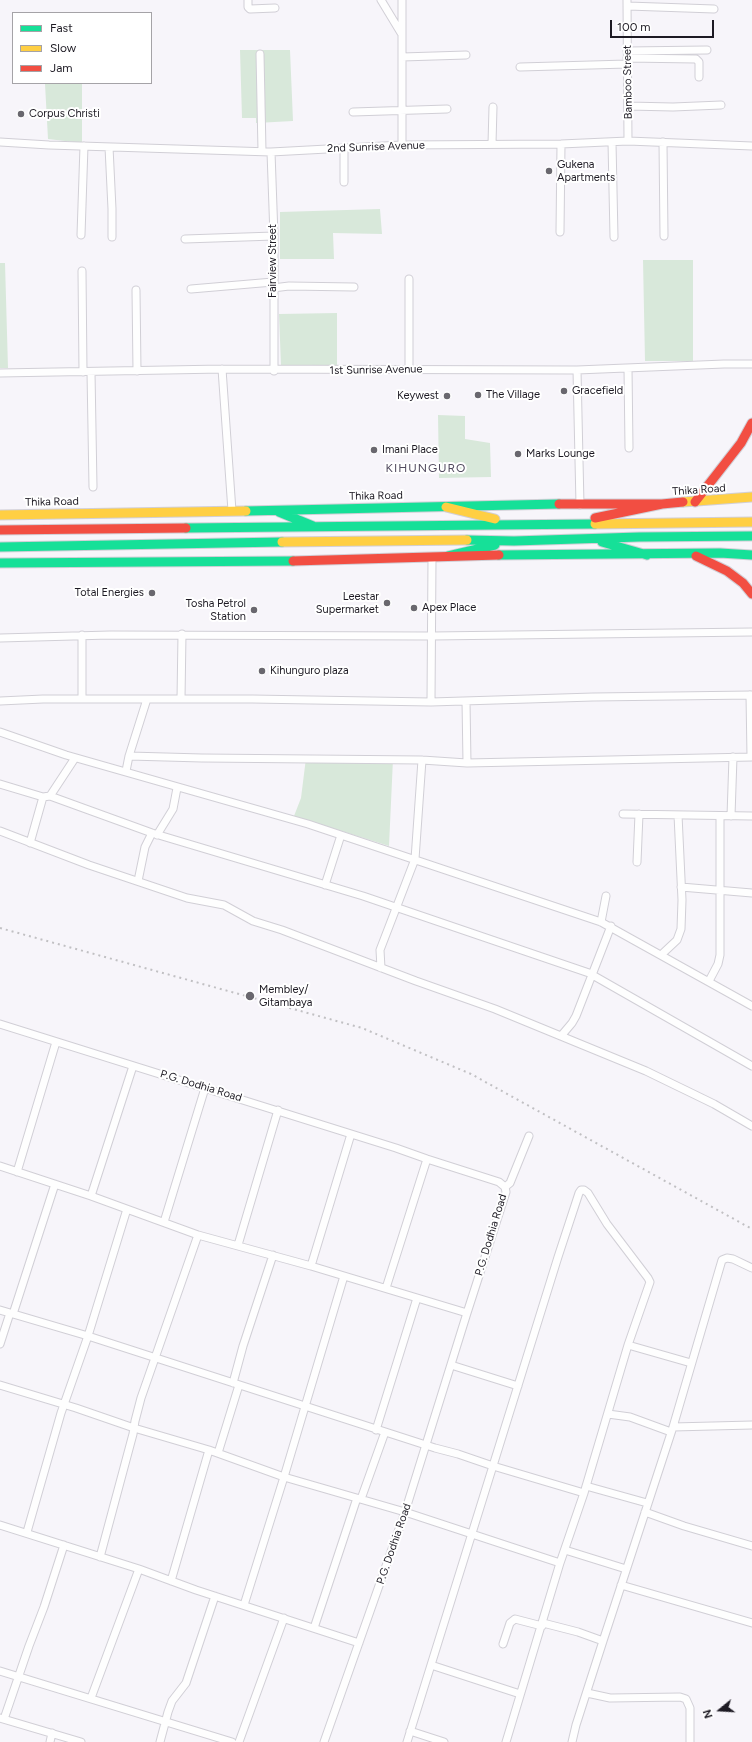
<!DOCTYPE html>
<html>
<head>
<meta charset="utf-8">
<style>
  body { margin:0 }
  #map { position:relative; width:752px; height:1742px; overflow:hidden; background:#f7f5fa; font-family:Figtree,sans-serif }
  canvas { display:block }
  .legend { position:absolute; left:12px; top:12px; width:140px; height:72px; box-sizing:border-box; background:#fff; border:1px solid #a5a3a7; margin:0; padding:5px 7px; list-style:none; font-size:12px; color:#1d1a23 }
  .legend li { display:flex; align-items:center; gap:8px; height:20px }
  .legend b { width:20px; border:1px solid #a5a3a7 }
  .north { position:absolute; left:700px; top:1690px; width:40px; height:40px; -webkit-text-stroke:3px #fff; paint-order:stroke; rotate:252deg; font-size:11px; font-weight:700; line-height:16px; text-align:center; color:#1d1a23 }
  .north::after { content:''; display:block; margin:auto; width:14px; height:18px; background:#1d1a23; clip-path:polygon(50% 0,100% 100%,50% 72%,0 100%) }
  .scale { position:absolute; left:610px; top:20px; width:104px; height:18px; box-sizing:border-box; border:2px solid #1d1a23; border-top:0; padding-left:5px; font-size:12px; line-height:14px; white-space:nowrap; color:#1d1a23; -webkit-text-stroke:3px #fff; paint-order:stroke }
</style>
</head>
<body>
<div id="map">
<canvas width="752" height="1742"></canvas>
<ul class="legend">
<li><b style="height:5px;background:#16e098"></b>Fast</li>
<li><b style="height:5px;background:#ffcf43"></b>Slow</li>
<li><b style="height:5px;background:#f24e42"></b>Jam</li>
</ul>
<div class="north">N</div>
<div class="scale">100 m</div>
</div>
<script>
const c = document.querySelector('canvas').getContext('2d');
c.lineJoin = 'round';
function fillPath(path, color) {
  c.fillStyle = color;
  c.fill(path, 'evenodd');
}
function toPath(rows) {
  const path = new Path2D();
  for (const r of rows) {
    path.moveTo(r[0], r[1]);
    for (let i = 2; i < r.length; i += 2) path.lineTo(r[i], r[i + 1]);
  }
  return path;
}
function strokePath(path, color, width, dash) {
  c.strokeStyle = color;
  c.lineWidth = width;
  c.lineCap = dash ? 'butt' : 'round';
  c.setLineDash(dash || []);
  c.stroke(path);
}
function drawText(font, color, halo, rows, align = 'center') {
  c.font = font + ' Figtree,sans-serif';
  c.lineWidth = 4;
  c.setLineDash([]);
  c.textBaseline = 'middle';
  c.strokeStyle = halo;
  c.fillStyle = color;
  for (const [text, x, y, turn = 0] of rows) {
    c.save();
    c.translate(x, y);
    c.rotate((+turn || 0) * Math.PI / 180);
    c.textAlign = isNaN(turn) ? turn : align;
    if (halo) c.strokeText(text, 0, 0);
    c.fillText(text, 0, 0);
    c.restore();
  }
}
fillPath(toPath([
  [240,50,290,50,293,121,256,123,256,118,242,118],
  [32,83,82,83,82,143,48,139,45,84],
  [380,209,382,234,333,233,334,259,280,259,280,212],
  [643,260,693,260,693,361,645,361],
  [0,263,5,263,8,368,0,368],
  [337,313,337,367,281,366,279,314],
  [438,415,465,416,465,439,490,443,491,477,439,478],
  [306,758,393,759,389,846,294,816,301,798]
]), '#d8e8da');
const street = toPath([
  [248,0,248,7,250,9,275,8],
  [381,0,401,33],
  [627,0,628,141],
  [628,6,714,9],
  [627,51,707,50],
  [260,54,262,151],
  [402,57,466,55],
  [627,58,696,59,699,62,699,77],
  [520,67,627,64],
  [628,106,673,107,721,105],
  [353,112,447,109],
  [0,142,49,145,271,152,402,145,561,144,628,141,752,146],
  [612,142,614,237],
  [663,142,664,236],
  [492,144,493,107],
  [402,145,402,0],
  [109,147,112,209,112,237],
  [344,148,344,182],
  [271,152,274,236,274,371],
  [560,232,561,144],
  [81,235,84,146],
  [185,239,274,236],
  [82,271,83,372],
  [409,279,409,369],
  [273,288,289,286,354,287],
  [191,289,273,282],
  [136,290,137,371],
  [628,368,629,448],
  [222,369,232,511],
  [577,370,580,505],
  [91,372,93,487],
  [0,373,222,369,577,370,724,364,752,364],
  [0,638,110,635,432,636,752,632],
  [750,695,751,757],
  [82,699,82,635],
  [181,699,182,634],
  [0,701,43,699,252,699,431,702,593,697,752,695],
  [466,701,467,763],
  [431,702,432,558],
  [0,732,66,755,308,824,601,922,752,1006],
  [129,756,147,699],
  [126,771,129,756,202,758,422,760,467,763,752,757],
  [0,784,43,797,50,796,152,833,363,896,589,973,752,1066],
  [50,796,75,758],
  [623,814,752,816],
  [731,816,733,757],
  [0,831,89,865,187,898,224,905,253,921,282,930,416,981,495,1009,646,1071,714,1104,752,1126],
  [157,835,173,809,177,788],
  [30,843,43,797],
  [637,862,639,814],
  [138,881,145,847,152,833],
  [325,885,341,835],
  [681,887,752,893],
  [601,922,606,896],
  [661,955,677,940,681,929,682,900,678,815],
  [381,968,380,950,415,859,422,760],
  [709,981,718,964,720,955,720,816],
  [0,1024,396,1148,427,1159,499,1182,505,1187,506,1192,467,1313,405,1512,324,1742],
  [561,1036,572,1023,576,1016,611,926],
  [0,1166,91,1196,198,1235,311,1266,467,1313],
  [17,1172,56,1042],
  [505,1187,510,1183,529,1136],
  [91,1196,133,1066],
  [164,1222,205,1088],
  [238,1245,278,1110],
  [311,1266,351,1134],
  [386,1288,427,1159],
  [0,1310,88,1336,435,1448,458,1454,493,1466,584,1493],
  [13,1314,55,1184],
  [0,1344,10,1313],
  [628,1345,691,1363],
  [451,1365,518,1386],
  [233,1383,243,1346,273,1255],
  [0,1385,76,1408,134,1428,209,1450,284,1477,405,1512,560,1563],
  [608,1414,630,1417,671,1432],
  [673,1427,752,1425],
  [376,1430,417,1298],
  [218,1453,239,1385],
  [586,1486,647,1503],
  [361,1499,385,1432],
  [645,1512,684,1526,752,1546],
  [0,1525,139,1569,196,1590,359,1643],
  [27,1532,61,1413,88,1336,127,1209],
  [565,1550,626,1569],
  [100,1557,133,1434,135,1421,141,1398,198,1235],
  [171,1581,209,1450],
  [621,1585,752,1623],
  [244,1605,284,1477,344,1276],
  [543,1623,578,1632,603,1641],
  [314,1628,357,1498],
  [503,1644,510,1623,515,1619,542,1626],
  [431,1665,520,1694],
  [0,1671,232,1742],
  [587,1693,610,1698,680,1697,686,1699,690,1708,690,1742],
  [91,1698,139,1569],
  [0,1718,81,1742],
  [4,1719,29,1646,44,1607,64,1545],
  [410,1731,444,1742],
  [50,1742,52,1733],
  [160,1742,168,1712,172,1701,186,1683,215,1596],
  [239,1742,284,1618],
  [407,1742,558,1257,579,1193,581,1190,584,1190,588,1193,607,1224,648,1278,650,1282,628,1345,584,1493,560,1563,506,1742],
  [572,1742,576,1725,603,1641,673,1427,722,1260,727,1258,733,1259,752,1268]
]);
const fast = toPath([
  [246,511,559,504],
  [279,512,313,526],
  [186,528,595,524],
  [467,540,514,541,639,537,752,536],
  [602,542,647,555],
  [0,547,282,542],
  [499,555,720,553,752,555],
  [448,556,495,545],
  [0,563,293,561]
]);
const slow = toPath([
  [683,502,752,497],
  [446,507,495,519],
  [0,515,246,511],
  [595,524,752,522],
  [282,542,467,540]
]);
const jam = toPath([
  [695,502,741,443,752,423],
  [559,504,662,504,683,502],
  [595,518,662,504],
  [0,530,186,528],
  [696,556,727,571,743,583,752,594],
  [293,561,499,555]
]);
strokePath(street, '#d1cfd6', 9);
strokePath(fast, '#d1cfd6', 11);
strokePath(slow, '#d1cfd6', 11);
strokePath(jam, '#d1cfd6', 11);
strokePath(street, '#fefefe', 7);
strokePath(fast, '#16e098', 9);
strokePath(slow, '#ffcf43', 9);
strokePath(jam, '#f24e42', 9);
strokePath(toPath([
  [0,928,362,1028,471,1074,752,1229]
]), '#c1c0c3', 2, [2, 4]);
for (const [x, y, r, color] of [
  [21,114,4,"#69676e"],
  [549,171,4,"#69676e"],
  [564,391,4,"#69676e"],
  [478,395,4,"#69676e"],
  [447,396,4,"#69676e"],
  [374,450,4,"#69676e"],
  [518,454,4,"#69676e"],
  [152,593,4,"#69676e"],
  [387,603,4,"#69676e"],
  [414,608,4,"#69676e"],
  [254,610,4,"#69676e"],
  [262,671,4,"#69676e"],
  [250,996,5,"#69676e"]
]) {
  const dot = new Path2D();
  dot.arc(x, y, r, 0, 2 * Math.PI);
  c.fillStyle = color;
  c.fill(dot);
  strokePath(dot, '#fff', 1.5);
}
drawText('11px', '#1d1a23', '#fff', [
  ["Bamboo Street",628,82,-91],
  ["2nd Sunrise Avenue",376,147,-2],
  ["Fairview Street",273,261,-90],
  ["1st Sunrise Avenue",376,370,-1],
  ["Thika Road",699,490,-4],
  ["Thika Road",376,496,-1],
  ["Thika Road",52,502,-1],
  ["P.G. Dodhia Road",201,1086,17],
  ["P.G. Dodhia Road",491,1235,-73],
  ["P.G. Dodhia Road",394,1544,-71]
]);
drawText('11px', '#1d1a23', '#fff', [
  ["Corpus Christi",29,114],
  ["Gukena",557,165],
  ["Apartments",557,178],
  ["Gracefield",572,391],
  ["The Village",486,395],
  ["Keywest",439,396,"right"],
  ["Imani Place",382,450],
  ["Marks Lounge",526,454],
  ["Total Energies",144,593,"right"],
  ["Leestar",379,597,"right"],
  ["Supermarket",379,610,"right"],
  ["Tosha Petrol",246,604,"right"],
  ["Station",246,617,"right"],
  ["Apex Place",422,608],
  ["Kihunguro plaza",270,671],
  ["Membley/",259,990],
  ["Gitambaya",259,1003]
], 'left');
c.letterSpacing = '1px';
drawText('12px', '#524b5f', '#fff', [
  ["KIHUNGURO",426,468]
]);
c.letterSpacing = '0px';
</script>
</body>
</html>
